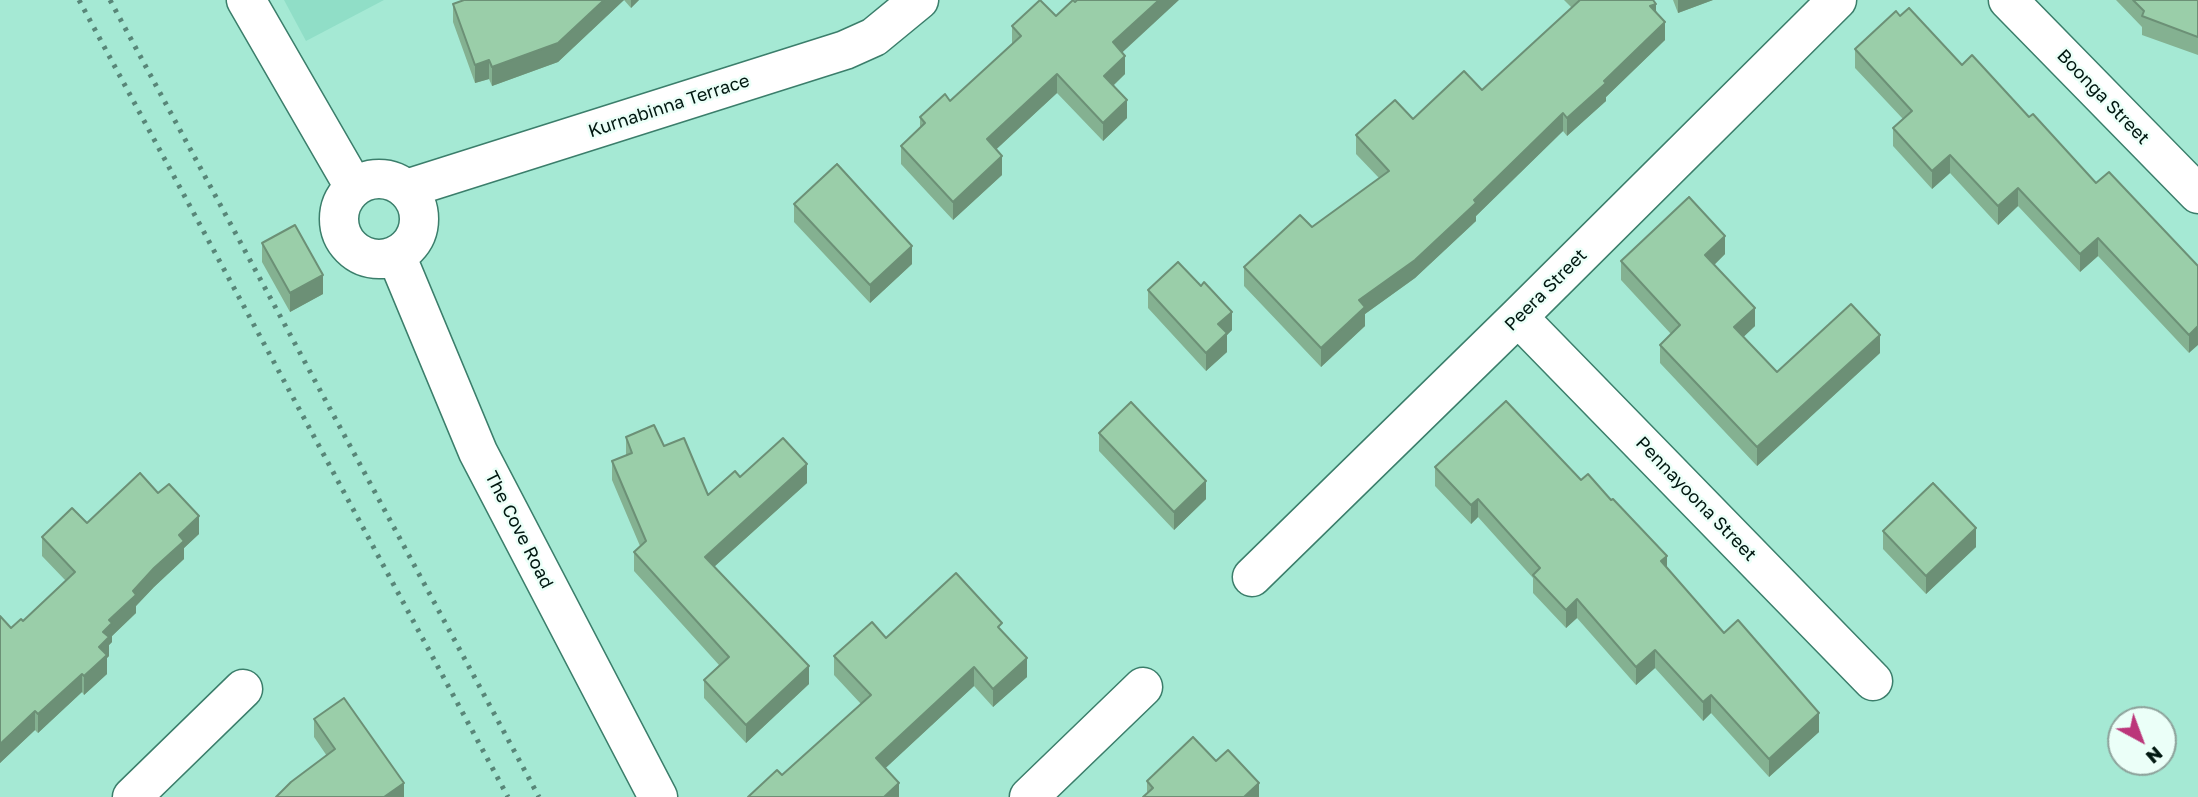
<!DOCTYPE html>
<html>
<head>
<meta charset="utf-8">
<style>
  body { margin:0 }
  #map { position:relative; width:2198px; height:797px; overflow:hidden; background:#a5e9d4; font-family:"Golos Text",sans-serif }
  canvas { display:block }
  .north { position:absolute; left:2107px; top:706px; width:70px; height:70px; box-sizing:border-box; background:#ebfff8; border:2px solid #8da29b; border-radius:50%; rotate:139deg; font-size:19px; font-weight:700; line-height:28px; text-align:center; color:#001710 }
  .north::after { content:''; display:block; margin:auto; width:24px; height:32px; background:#bb367a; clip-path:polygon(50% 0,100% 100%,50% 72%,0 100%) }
</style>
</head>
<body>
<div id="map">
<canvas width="2198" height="797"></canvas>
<div class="north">N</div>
</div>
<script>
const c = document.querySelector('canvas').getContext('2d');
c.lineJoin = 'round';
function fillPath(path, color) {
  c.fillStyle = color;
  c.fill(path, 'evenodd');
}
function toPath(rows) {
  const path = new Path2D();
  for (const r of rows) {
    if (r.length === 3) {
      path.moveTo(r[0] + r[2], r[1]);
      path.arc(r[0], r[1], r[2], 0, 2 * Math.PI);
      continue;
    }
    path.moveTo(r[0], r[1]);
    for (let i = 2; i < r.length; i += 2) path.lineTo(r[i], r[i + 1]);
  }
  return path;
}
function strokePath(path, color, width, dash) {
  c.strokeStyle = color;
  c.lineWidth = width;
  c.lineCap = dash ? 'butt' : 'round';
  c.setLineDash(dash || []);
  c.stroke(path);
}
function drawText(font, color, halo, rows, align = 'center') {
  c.font = font + ' "Golos Text",sans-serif';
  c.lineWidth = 5;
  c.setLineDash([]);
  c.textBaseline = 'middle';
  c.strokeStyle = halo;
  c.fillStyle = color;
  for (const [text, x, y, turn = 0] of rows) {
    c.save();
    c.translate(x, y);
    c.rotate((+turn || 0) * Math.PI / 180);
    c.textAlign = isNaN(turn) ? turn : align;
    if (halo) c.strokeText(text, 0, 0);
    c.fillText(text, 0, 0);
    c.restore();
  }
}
fillPath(toPath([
  [284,0,384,0,306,41]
]), '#90dec7');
const street = toPath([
  [2008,0,2198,194],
  [406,189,845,50,874,37,919,0],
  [1518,317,1873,681],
  [1252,577,1518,317,1837,0],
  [132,797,243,689],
  [1029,797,1143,687]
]);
const secondary = toPath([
  [246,0,354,187],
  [379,219,40],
  [396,255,478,452,658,797]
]);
strokePath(street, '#3b7e6b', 41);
strokePath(secondary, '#3b7e6b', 41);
strokePath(street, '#fff', 38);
strokePath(secondary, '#fff', 38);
strokePath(toPath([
  [79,0,508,797],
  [110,0,539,797]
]), '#588678', 5, [3.5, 7]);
fillPath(toPath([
  [464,0,639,0,631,8,624,0,558,62,492,86,489,79,475,83,453,22,453,4],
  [1564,0,1653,0,1665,40,1606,97,1606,101,1567,136,1563,131,1476,216,1476,221,1415,278,1365,314,1365,326,1321,367,1244,286,1244,267,1312,227,1379,178,1356,154,1356,135,1413,119,1482,90,1572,8],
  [1673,0,1713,0,1678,13],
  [2116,0,2198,0,2198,55,2142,35,2142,27],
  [1056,16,1122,52,1125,74,1114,85,1127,118,1103,141,1057,93,996,149,1002,175,953,220,901,164,901,146,920,128,920,117,950,101,1012,44,1012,26],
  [1855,49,1962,65,2029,117,2096,183,2198,266,2189,353,2098,256,2080,272,2018,206,1998,225,1950,173,1932,189,1893,146,1893,128,1903,119,1855,68],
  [794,204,912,264,870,303,794,222],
  [262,243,323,294,290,312,262,262],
  [1725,254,1714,265,1755,326,1743,337,1777,372,1880,353,1757,466,1660,363,1660,345,1671,334,1621,280,1621,261],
  [1148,290,1232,330,1227,335,1227,352,1206,371,1148,308],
  [1099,433,1206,499,1174,530,1099,451],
  [626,437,664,446,708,495,740,477,807,483,714,567,809,684,746,743,704,698,704,680,719,665,634,571,634,552,640,546,612,480,612,461,626,456],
  [1435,467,1581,480,1667,567,1724,633,1819,732,1769,777,1711,713,1703,721,1655,668,1636,685,1577,618,1566,628,1533,593,1533,578,1478,517,1471,524,1435,486],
  [158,493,199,534,184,548,184,559,154,587,136,606,136,613,112,636,112,642,109,645,109,656,107,658,107,674,84,695,82,692,38,733,35,730,0,763,0,616,11,628,23,621,66,581,42,556,42,537,87,523],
  [1883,531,1976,547,1926,594,1883,549],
  [1002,631,1027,677,993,707,974,686,885,768,899,797,782,775,861,704,834,675,834,656,886,638],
  [314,719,404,797,327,756,314,737],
  [1216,761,1259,797,1147,793,1147,781]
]), '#84b191');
fillPath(toPath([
  [604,0,624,0,558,62,492,86,492,67],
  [631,0,639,0,631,8],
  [1159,0,1179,0,1113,61,1113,42],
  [1678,0,1713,0,1678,13],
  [1656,4,1656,22,1650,6],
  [1665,22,1665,40,1606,97,1606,101,1567,136,1567,118],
  [1125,56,1125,74,1104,94,1104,76],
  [489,60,489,79,475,83,475,65],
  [1057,74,1057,93,987,158,987,139],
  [1127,100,1127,118,1103,141,1103,123],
  [1563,113,1563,131,1476,216,1476,221,1415,278,1365,314,1365,326,1321,367,1321,348,1359,300,1474,200],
  [1950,155,1950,173,1932,189,1932,171],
  [1002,156,1002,175,953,220,953,202],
  [2018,188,2018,206,1998,225,1998,206],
  [1725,236,1725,254,1705,274,1705,255],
  [2098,238,2098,256,2080,272,2080,254],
  [912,246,912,264,870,303,870,285],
  [323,275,323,294,290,312,290,293],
  [1755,308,1755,326,1734,346,1734,327],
  [1232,312,1232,330,1227,335,1227,352,1206,371,1206,353,1218,324],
  [2198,326,2198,345,2189,353,2189,335],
  [1880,335,1880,353,1757,466,1757,447],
  [807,464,807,483,705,575,705,557],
  [1206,481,1206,499,1174,530,1174,512],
  [1478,499,1478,517,1471,524,1471,505],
  [199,516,199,534,184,548,184,559,154,587,136,606,136,613,112,636,112,642,109,645,109,656,107,658,107,674,84,695,84,676,99,647,103,632,109,620,179,535],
  [1976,528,1976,547,1926,594,1926,576],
  [1667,556,1667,575,1661,561],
  [1577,599,1577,618,1566,628,1566,610],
  [1655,650,1655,668,1636,685,1636,667],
  [1027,658,1027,677,993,707,993,689],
  [809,666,809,684,746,743,746,725],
  [974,667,974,686,876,777,876,758],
  [82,674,82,692,38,733,38,714],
  [1711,695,1711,713,1703,721,1703,702],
  [35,711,35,730,0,763,0,744],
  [1819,713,1819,732,1769,777,1769,759],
  [404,783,404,797,384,797],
  [899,783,899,797,884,797],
  [1259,783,1259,797,1244,797]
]), '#6c9076');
const building = toPath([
  [464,0,604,0,558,43,492,67,489,60,475,65,453,4,464,0],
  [1040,0,1056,16,1073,0,1075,2,1077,0,1159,0,1113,42,1125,56,1104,76,1127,100,1103,123,1057,74,987,139,1002,156,953,202,901,146,925,123,920,117,945,94,950,101,1021,36,1012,26,1040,0],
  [1580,0,1653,0,1656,4,1650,6,1665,22,1604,81,1606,83,1567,118,1563,113,1474,200,1476,203,1415,260,1359,300,1365,307,1321,348,1244,267,1300,215,1312,227,1389,171,1356,135,1395,100,1413,119,1464,71,1482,90,1580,0],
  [2133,0,2198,0,2198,37,2142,16,2144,11,2133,0],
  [1909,8,1962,65,1972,55,2029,117,2033,114,2096,183,2109,172,2198,266,2198,326,2189,335,2098,238,2080,254,2018,188,1998,206,1950,155,1932,171,1893,128,1912,111,1855,49,1896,11,1900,16,1909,8],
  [837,164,912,246,870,285,794,204,837,164],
  [1689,197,1725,236,1705,255,1755,308,1734,327,1777,372,1851,304,1880,335,1757,447,1660,345,1680,325,1621,261,1689,197],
  [295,225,323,275,290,293,262,243,295,225],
  [1178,262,1201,286,1204,282,1232,312,1218,324,1227,333,1206,353,1148,290,1178,262],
  [1506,401,1581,480,1588,474,1611,500,1613,499,1667,556,1661,561,1724,633,1738,620,1819,713,1769,759,1711,695,1703,702,1655,650,1636,667,1577,599,1566,610,1533,575,1540,568,1478,499,1471,505,1435,467,1506,401],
  [1131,402,1206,481,1174,512,1099,433,1131,402],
  [654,425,664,446,684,438,708,495,735,471,740,477,783,438,807,464,705,557,809,666,746,725,704,680,729,657,634,552,646,541,612,461,632,453,626,437,654,425],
  [140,473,158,493,169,484,199,516,179,535,184,541,154,568,133,591,136,595,109,620,112,623,103,632,109,637,99,647,107,655,84,676,82,674,38,714,35,711,0,744,0,616,11,628,21,619,23,621,75,572,42,537,72,508,87,523,140,473],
  [1933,483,1976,528,1926,576,1883,531,1933,483],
  [956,573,1002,623,998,627,1027,658,993,689,974,667,876,758,899,783,884,797,748,797,777,770,782,775,871,695,834,656,872,622,886,638,956,573],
  [344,698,404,783,384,797,276,797,291,782,335,749,314,719,344,698],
  [1193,737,1216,761,1228,750,1259,783,1244,797,1143,797,1153,788,1147,781,1193,737]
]);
fillPath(building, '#9acea9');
strokePath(building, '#6c9076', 2);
drawText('18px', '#001710', '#ebfff8', [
  ["Boonga Street",2103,97,46],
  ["Kurnabinna Terrace",669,106,-18],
  ["Peera Street",1546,290,-45],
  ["Pennayoona Street",1696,499,46],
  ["The Cove Road",519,530,63]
]);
</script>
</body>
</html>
